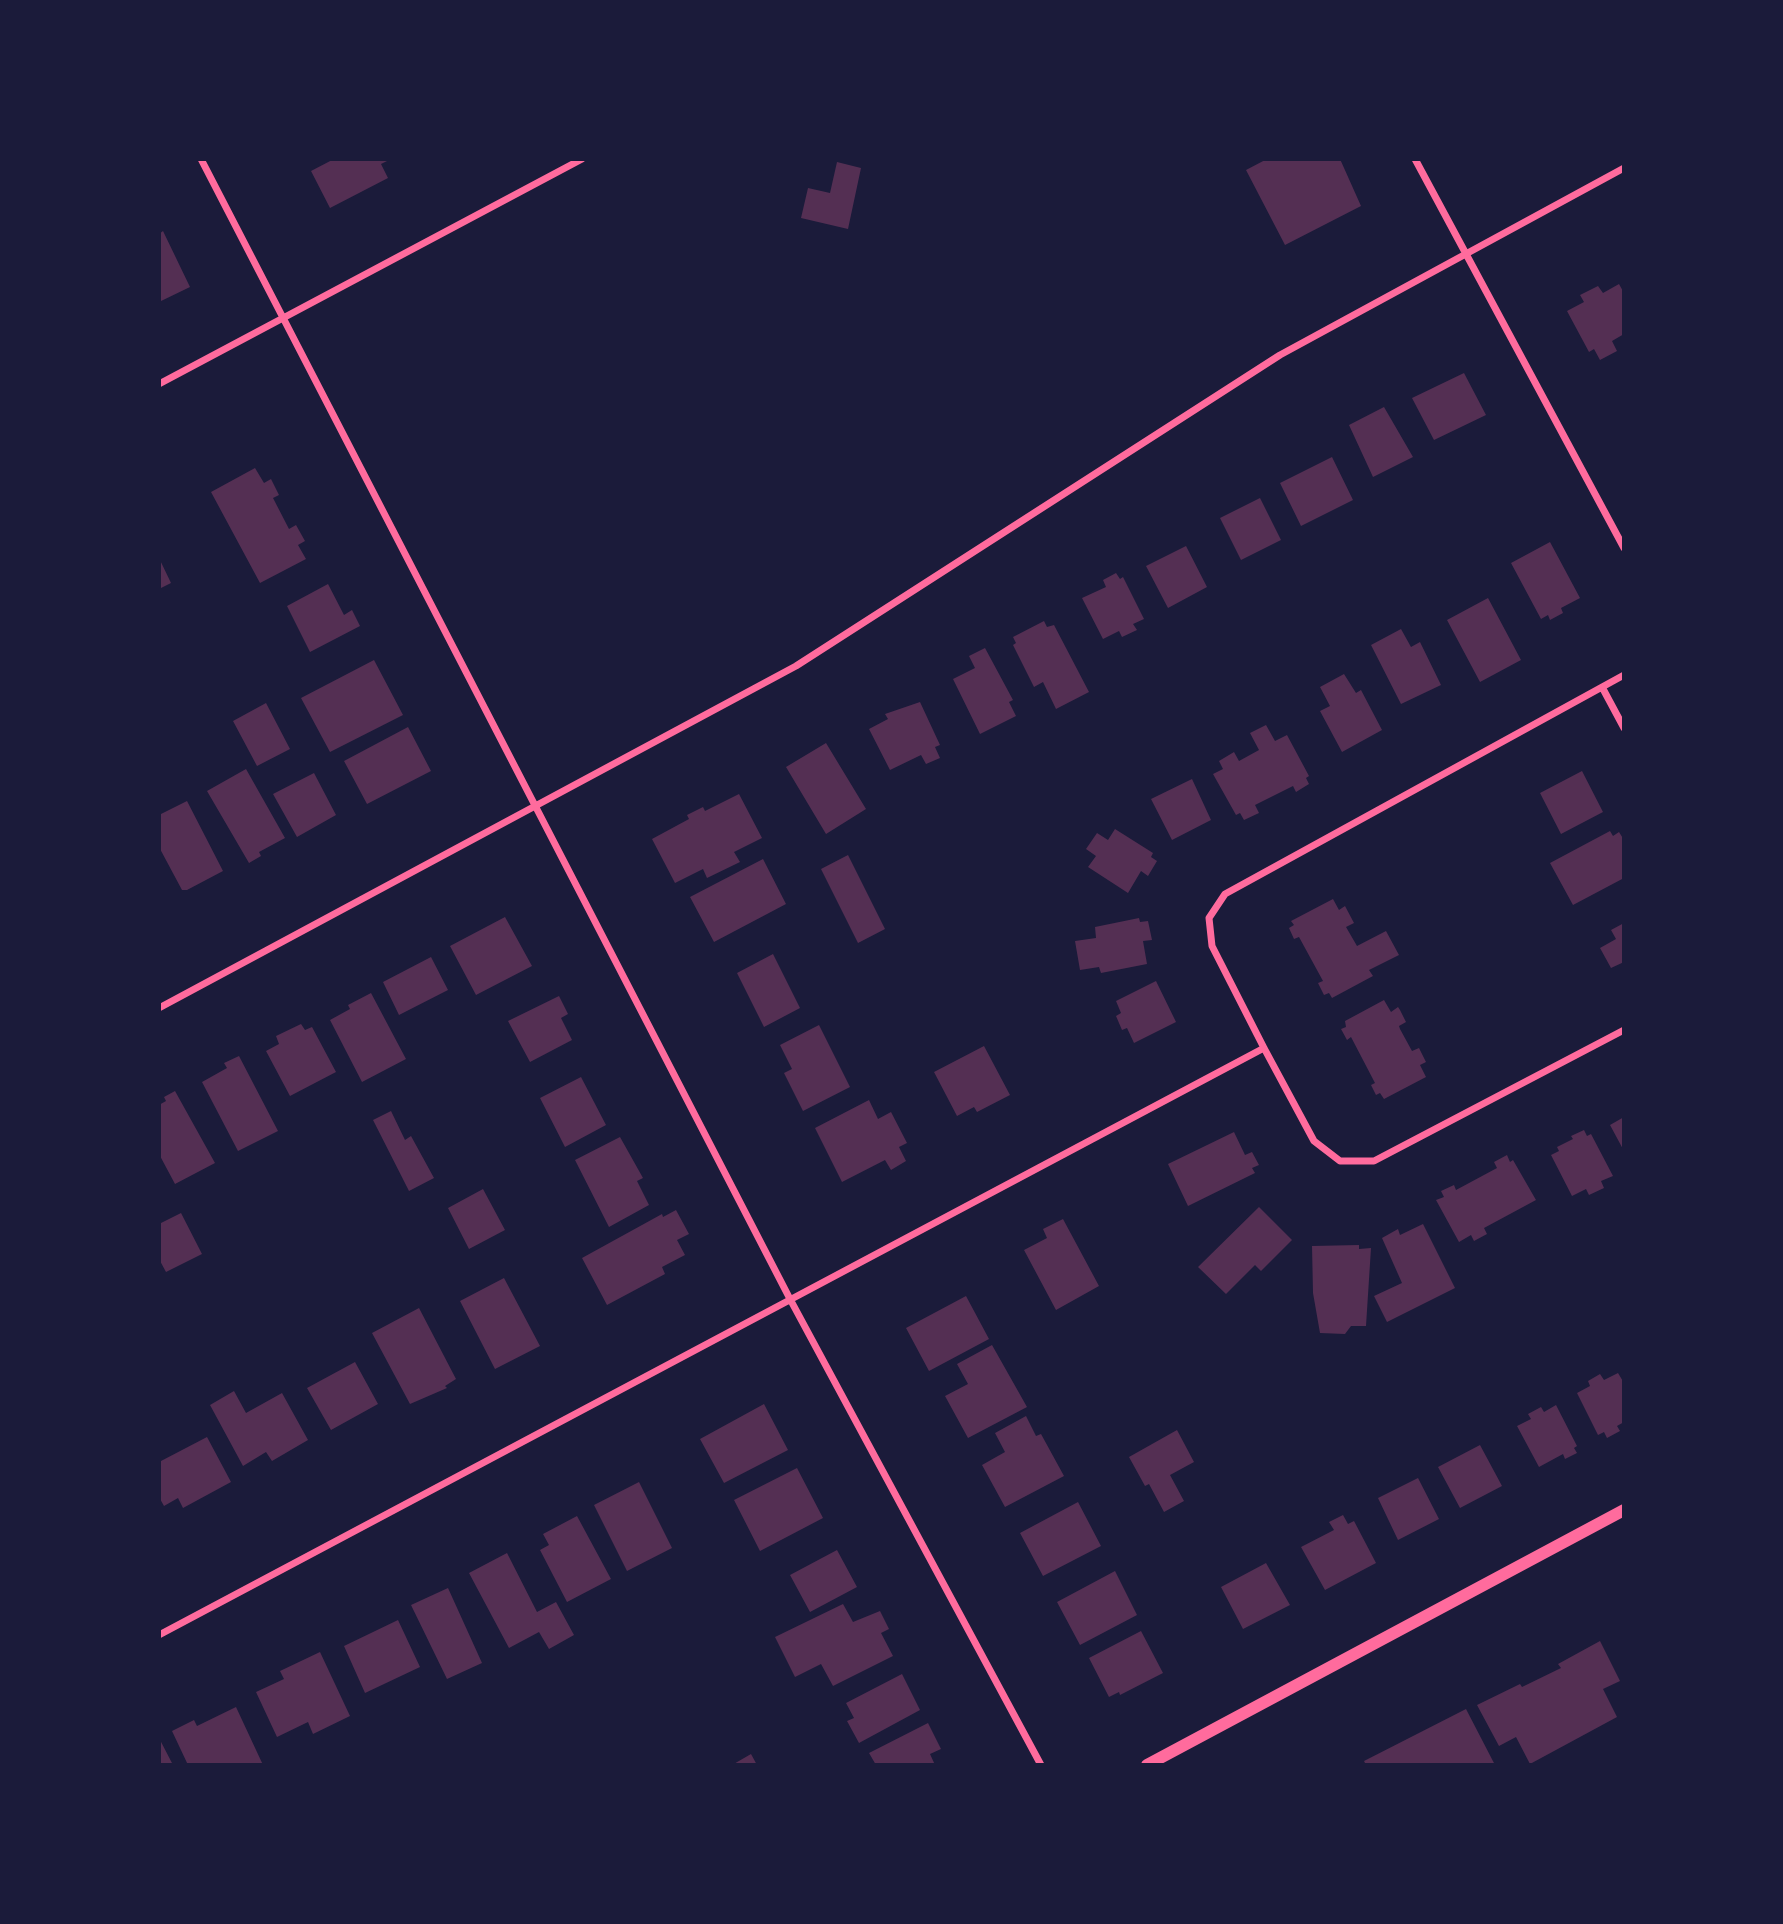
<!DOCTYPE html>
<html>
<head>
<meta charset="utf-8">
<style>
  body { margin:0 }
  #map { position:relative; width:1783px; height:1924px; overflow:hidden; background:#1b1b3a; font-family:Ubuntu,sans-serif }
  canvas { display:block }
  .frame { position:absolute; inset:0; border:161px solid #1b1b3a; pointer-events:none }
</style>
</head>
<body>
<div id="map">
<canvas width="1783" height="1924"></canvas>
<div class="frame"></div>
</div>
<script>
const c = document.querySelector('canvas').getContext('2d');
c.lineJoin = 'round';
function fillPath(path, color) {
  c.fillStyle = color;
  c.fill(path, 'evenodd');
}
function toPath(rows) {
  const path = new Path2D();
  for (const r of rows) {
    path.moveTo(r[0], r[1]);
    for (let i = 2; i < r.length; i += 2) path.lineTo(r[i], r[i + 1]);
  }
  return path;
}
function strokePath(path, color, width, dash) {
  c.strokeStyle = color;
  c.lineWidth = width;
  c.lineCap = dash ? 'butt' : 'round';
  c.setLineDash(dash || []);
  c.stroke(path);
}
fillPath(toPath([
  [334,159,391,159,381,164,388,178,330,208,311,171],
  [1267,159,1340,159,1361,206,1285,245,1246,170],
  [837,162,861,168,848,229,801,218,808,188,830,193],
  [163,231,190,287,159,302,159,234],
  [1619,284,1624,293,1624,334,1612,341,1617,351,1600,360,1594,349,1589,352,1567,311,1584,302,1580,295,1598,286,1603,293],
  [1464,373,1486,415,1434,440,1412,398],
  [1384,407,1413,457,1373,477,1349,425],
  [1332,457,1353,500,1301,526,1280,483],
  [255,468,264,483,271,479,279,495,273,498,289,529,296,525,305,541,298,545,306,559,260,583,211,492],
  [1260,498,1281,540,1241,560,1220,518],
  [1550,542,1580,598,1561,608,1563,613,1550,620,1548,615,1541,619,1511,563],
  [1186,546,1207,587,1168,608,1146,566],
  [159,558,171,583,159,589],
  [1116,573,1120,579,1123,577,1144,619,1133,624,1137,630,1122,637,1119,631,1103,639,1082,598,1106,587,1103,580],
  [328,584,344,615,352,610,360,626,310,652,287,606],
  [1488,598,1521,660,1480,682,1447,620],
  [1044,621,1047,627,1054,625,1089,692,1056,709,1043,682,1034,687,1013,645,1016,643,1013,637],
  [1401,629,1411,647,1420,642,1441,685,1401,704,1371,645],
  [985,648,1013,700,1009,702,1016,716,980,734,953,679,975,668,969,656],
  [374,660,403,715,330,752,301,698],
  [1344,674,1356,693,1361,690,1382,730,1342,752,1320,711,1330,706,1320,687],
  [920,702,940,745,935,747,940,758,926,764,921,755,890,770,869,729,888,719,885,714],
  [266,703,290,749,257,766,233,721],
  [1266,725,1275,741,1287,735,1309,776,1306,778,1309,784,1296,792,1293,786,1255,805,1259,813,1244,820,1240,813,1236,815,1213,774,1223,769,1219,761,1234,752,1239,761,1259,750,1250,733],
  [408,727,431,771,367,804,344,761],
  [826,743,866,809,826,834,786,767],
  [246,769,285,838,259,852,261,856,249,863,207,791],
  [1582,771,1603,812,1561,834,1540,793],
  [314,773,336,815,297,837,273,794],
  [1192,779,1211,820,1172,840,1151,799],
  [739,794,762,838,734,852,740,862,707,878,703,869,675,883,652,839,689,819,687,815,703,807,705,811],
  [187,801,223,871,187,890,182,890,159,847,159,815],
  [1115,829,1153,853,1151,857,1157,861,1148,876,1141,871,1128,893,1088,867,1096,856,1086,849,1097,833,1108,840],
  [1610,831,1613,836,1619,832,1624,840,1624,878,1573,905,1550,863],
  [848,855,885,929,858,943,821,869],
  [763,859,786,904,714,942,690,897],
  [1333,899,1339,910,1345,906,1354,923,1346,927,1357,946,1386,931,1399,955,1369,970,1373,976,1332,998,1329,993,1324,995,1318,983,1323,981,1299,937,1294,939,1289,928,1294,925,1291,921],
  [505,917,532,966,476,995,450,946],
  [1139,918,1140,922,1148,921,1152,940,1143,941,1147,964,1101,973,1099,967,1080,970,1075,941,1096,938,1095,927],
  [1624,923,1624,962,1611,968,1600,948,1616,939,1611,930],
  [773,954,800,1008,764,1027,737,973],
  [431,957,448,990,399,1015,383,982],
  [1156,981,1176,1022,1134,1043,1127,1028,1122,1030,1116,1016,1121,1013,1116,1001],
  [371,993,406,1059,362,1082,330,1020,350,1009,348,1005],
  [559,996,568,1014,561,1018,572,1040,530,1062,508,1021],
  [1384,1000,1391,1012,1398,1007,1400,1010,1406,1022,1399,1026,1400,1029,1412,1051,1419,1048,1426,1062,1420,1065,1426,1077,1384,1099,1380,1093,1376,1095,1371,1085,1375,1083,1351,1037,1347,1040,1341,1029,1346,1027,1345,1021],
  [301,1024,305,1030,312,1027,336,1072,290,1096,266,1051,279,1044,276,1036],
  [819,1025,850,1087,803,1111,784,1073,792,1069,780,1045],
  [984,1046,1010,1095,977,1112,974,1107,957,1116,934,1072],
  [239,1056,278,1131,238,1151,202,1082,227,1068,224,1063],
  [581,1077,606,1125,565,1147,540,1098],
  [175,1091,215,1163,175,1184,159,1154,159,1105,166,1101,164,1097],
  [869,1100,878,1119,891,1112,907,1143,899,1147,906,1161,891,1170,885,1160,842,1182,815,1128],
  [391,1111,405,1140,411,1136,434,1178,409,1191,373,1120],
  [1624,1117,1624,1151,1610,1125],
  [1584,1130,1587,1136,1591,1134,1613,1176,1601,1181,1604,1188,1589,1195,1586,1189,1572,1196,1551,1155,1559,1151,1557,1147,1573,1139,1571,1136],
  [1234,1132,1245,1155,1252,1152,1259,1165,1252,1168,1255,1173,1188,1206,1168,1164],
  [620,1137,643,1178,637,1181,649,1205,609,1227,575,1160],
  [1507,1155,1510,1162,1513,1160,1536,1200,1484,1228,1487,1234,1474,1241,1471,1235,1459,1242,1436,1200,1444,1197,1441,1191,1454,1185,1456,1190,1497,1168,1494,1162],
  [483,1189,505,1230,469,1249,448,1208],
  [1259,1207,1292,1240,1261,1271,1255,1265,1226,1294,1198,1267],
  [676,1210,689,1234,677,1240,685,1255,662,1267,665,1274,607,1305,582,1258,662,1214,663,1217],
  [181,1213,202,1254,166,1272,159,1259,159,1224],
  [1063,1219,1099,1286,1056,1310,1024,1250,1047,1238,1043,1229],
  [1423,1224,1455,1288,1387,1322,1374,1296,1402,1283,1382,1238,1398,1229,1400,1235],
  [1359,1245,1359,1249,1371,1248,1366,1326,1351,1326,1345,1334,1320,1333,1313,1293,1312,1246],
  [504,1278,540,1346,495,1369,460,1301],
  [966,1296,989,1339,929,1371,906,1328],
  [419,1308,456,1379,445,1386,447,1388,410,1404,372,1333],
  [992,1345,1027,1407,968,1438,945,1396,968,1384,957,1364],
  [355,1362,378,1404,331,1430,307,1388],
  [1618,1373,1624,1383,1624,1422,1617,1426,1620,1431,1607,1438,1604,1432,1598,1435,1577,1393,1590,1386,1588,1381,1600,1374,1604,1380],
  [234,1391,246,1413,282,1393,308,1440,272,1461,266,1452,243,1466,210,1405],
  [764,1404,788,1450,724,1483,700,1439],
  [1556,1405,1577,1446,1574,1448,1577,1453,1565,1459,1563,1454,1539,1467,1517,1426,1531,1419,1528,1414,1541,1407,1544,1412],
  [1026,1416,1036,1436,1041,1434,1064,1476,1005,1507,982,1465,1005,1452,995,1433],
  [1177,1430,1194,1462,1170,1475,1184,1501,1164,1512,1149,1484,1145,1486,1129,1457],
  [207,1437,231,1482,183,1508,178,1498,164,1506,159,1497,159,1457,161,1461],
  [1480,1445,1502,1486,1460,1508,1438,1467],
  [797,1468,823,1518,760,1551,734,1500],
  [1418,1478,1439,1519,1398,1540,1378,1498],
  [639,1482,672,1548,627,1571,594,1505],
  [1078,1502,1101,1546,1043,1576,1020,1533],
  [1343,1515,1348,1524,1354,1521,1376,1563,1325,1590,1301,1547,1334,1530,1329,1522],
  [577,1516,611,1579,567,1602,540,1550,549,1545,543,1534],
  [837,1550,857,1587,810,1612,790,1575],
  [507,1553,537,1612,556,1602,574,1635,549,1649,539,1632,509,1648,469,1573],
  [1266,1563,1290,1605,1243,1629,1221,1587],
  [1115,1571,1137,1615,1080,1645,1057,1602],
  [448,1588,482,1663,447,1679,411,1605],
  [843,1604,853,1622,880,1611,889,1629,881,1633,893,1656,833,1686,821,1664,795,1677,775,1637],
  [398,1620,420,1667,365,1693,344,1646],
  [1141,1631,1163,1673,1120,1695,1119,1692,1109,1697,1089,1658],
  [1600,1641,1620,1681,1603,1689,1617,1717,1530,1764,1516,1737,1499,1746,1477,1705,1520,1684,1522,1687,1561,1668,1558,1664],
  [320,1652,350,1716,313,1734,308,1722,277,1737,256,1692,284,1679,280,1671],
  [902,1674,920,1710,859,1743,847,1721,854,1718,846,1703],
  [236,1707,263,1765,188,1765,172,1731,194,1720,197,1726],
  [1466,1709,1495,1765,1366,1765,1364,1761],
  [928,1723,941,1749,930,1754,935,1765,876,1765,869,1753],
  [159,1738,173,1765,159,1765],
  [751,1754,757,1765,732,1765]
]), '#542f53');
strokePath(toPath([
  [201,159,790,1299,1041,1765],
  [1415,159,1624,548],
  [159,384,582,159],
  [1624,675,1225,894,1209,918,1212,946,1264,1048,1314,1141,1340,1161,1374,1161,1624,1030],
  [1602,687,1624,728],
  [159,1008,796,666,1280,355,1624,168],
  [159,1635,1264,1048]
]), '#ff6b9d', 7);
strokePath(toPath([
  [1147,1765,1624,1510]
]), '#ff6b9d', 12);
</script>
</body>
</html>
